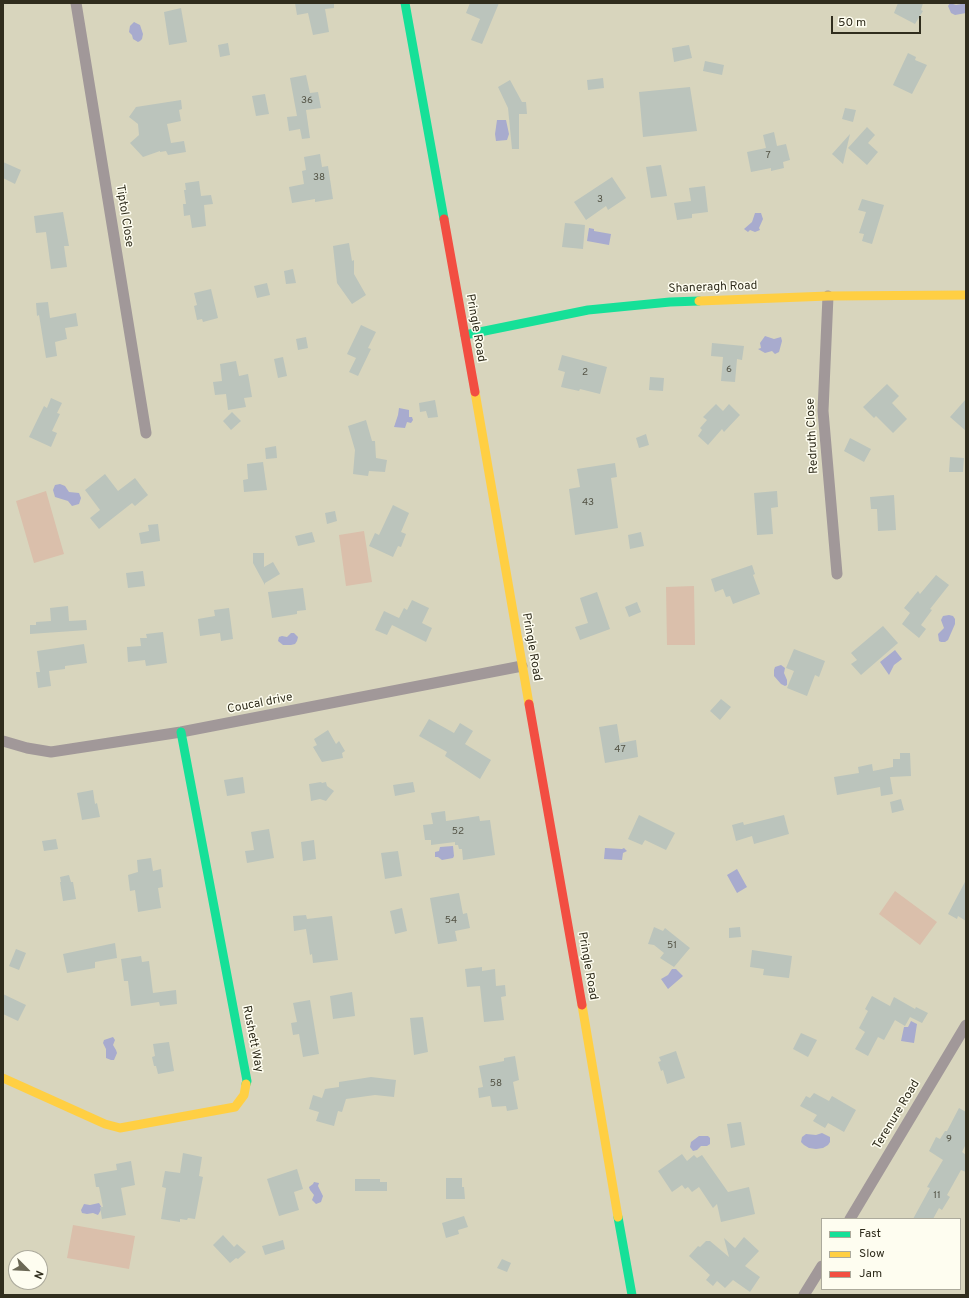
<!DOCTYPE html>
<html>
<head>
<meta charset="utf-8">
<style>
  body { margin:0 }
  #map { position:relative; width:969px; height:1298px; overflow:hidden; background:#d8d5bd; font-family:Overpass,sans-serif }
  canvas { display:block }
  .frame { position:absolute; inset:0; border:4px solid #302d1d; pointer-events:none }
  .legend { position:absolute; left:821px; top:1218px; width:140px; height:72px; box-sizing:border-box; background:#fefdf0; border:1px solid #acaa9c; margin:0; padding:5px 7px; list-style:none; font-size:12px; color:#302d1d }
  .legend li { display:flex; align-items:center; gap:8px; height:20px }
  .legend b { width:20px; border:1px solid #acaa9c }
  .north { position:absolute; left:8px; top:1250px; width:40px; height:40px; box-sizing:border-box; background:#fefdf0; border:1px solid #acaa9c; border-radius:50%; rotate:114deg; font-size:11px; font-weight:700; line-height:16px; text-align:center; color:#302d1d }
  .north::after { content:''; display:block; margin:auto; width:14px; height:18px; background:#6b6855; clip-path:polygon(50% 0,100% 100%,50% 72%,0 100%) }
  .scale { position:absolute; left:831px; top:16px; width:90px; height:18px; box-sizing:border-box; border:2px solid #302d1d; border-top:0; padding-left:5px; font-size:12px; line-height:14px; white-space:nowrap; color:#302d1d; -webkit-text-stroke:3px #fefdf0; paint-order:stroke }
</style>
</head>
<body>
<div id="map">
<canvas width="969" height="1298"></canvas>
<div class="frame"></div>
<ul class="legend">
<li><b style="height:5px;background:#16e098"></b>Fast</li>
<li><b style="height:5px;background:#ffcf43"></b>Slow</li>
<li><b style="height:5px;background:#f24e42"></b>Jam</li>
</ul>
<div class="north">N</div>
<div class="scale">50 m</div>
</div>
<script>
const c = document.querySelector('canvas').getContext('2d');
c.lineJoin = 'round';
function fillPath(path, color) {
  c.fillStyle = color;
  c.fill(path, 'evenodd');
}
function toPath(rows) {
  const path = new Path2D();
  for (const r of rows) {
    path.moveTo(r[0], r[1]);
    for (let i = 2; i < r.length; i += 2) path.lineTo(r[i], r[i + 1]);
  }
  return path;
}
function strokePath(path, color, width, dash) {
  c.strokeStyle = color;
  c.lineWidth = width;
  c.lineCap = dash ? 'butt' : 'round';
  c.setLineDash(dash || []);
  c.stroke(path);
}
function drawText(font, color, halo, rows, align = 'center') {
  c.font = font + ' Overpass,sans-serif';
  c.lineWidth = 3;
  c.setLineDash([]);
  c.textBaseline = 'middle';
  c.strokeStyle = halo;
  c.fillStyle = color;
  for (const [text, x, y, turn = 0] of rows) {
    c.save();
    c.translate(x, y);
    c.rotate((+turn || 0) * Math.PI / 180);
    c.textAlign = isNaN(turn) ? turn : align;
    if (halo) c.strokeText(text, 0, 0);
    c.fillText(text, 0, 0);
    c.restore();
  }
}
fillPath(toPath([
  [46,491,64,554,34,563,16,501],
  [364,531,372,582,346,586,339,535],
  [694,586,695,645,667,645,666,587],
  [895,891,937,922,920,945,879,914],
  [73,1225,135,1236,129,1269,67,1258]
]), '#dabfab');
fillPath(toPath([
  [950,3,956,5,966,3,966,13,955,15,951,13,948,6],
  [134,22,140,25,143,34,142,39,140,41,138,42,133,39,132,35,129,32,130,26],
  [497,120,506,120,509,134,507,140,496,141,495,134],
  [755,213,761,213,763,219,759,228,760,230,755,232,750,230,748,232,744,229,752,222],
  [589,228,594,229,594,231,611,234,609,245,587,241],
  [765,336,774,339,781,337,782,341,779,352,775,354,772,351,765,353,758,349,761,348,760,343],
  [399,408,409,410,409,417,412,417,413,420,411,423,407,422,405,428,394,427,398,415],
  [60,484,65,486,69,492,79,493,81,498,79,504,72,506,68,501,55,497,53,490,55,485],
  [949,615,953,616,955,619,955,624,948,640,945,642,941,642,939,641,938,634,944,628,941,620,943,616],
  [291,633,294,633,298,637,297,641,295,644,291,645,283,645,278,641,279,637,282,636,287,637],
  [895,650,902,659,894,665,889,675,880,662],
  [781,665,785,668,784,673,787,680,787,685,785,686,781,684,774,676,774,670,775,667],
  [453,846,454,856,453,858,442,860,438,857,435,857,435,852,439,851,440,847],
  [605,848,622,849,624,848,627,851,623,853,622,860,604,859],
  [737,869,747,887,737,893,727,875],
  [672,969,676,969,683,976,668,989,661,979,668,975],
  [911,1021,917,1024,914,1043,901,1041,904,1027,908,1027],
  [113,1037,115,1040,113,1045,116,1050,117,1053,114,1060,111,1060,106,1058,106,1049,103,1043,104,1040],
  [822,1133,830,1137,830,1142,828,1145,823,1148,816,1149,809,1148,804,1145,801,1142,802,1137,806,1134,816,1135],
  [699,1136,708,1136,710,1138,710,1144,707,1146,701,1146,697,1150,693,1151,690,1147,691,1142],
  [314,1182,319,1183,318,1186,323,1196,321,1202,316,1204,312,1200,314,1195,310,1190,309,1187,313,1184],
  [99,1203,102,1208,98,1215,93,1213,87,1214,82,1213,81,1210,84,1204,90,1205]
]), '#a8abce');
fillPath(toPath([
  [295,3,334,3,334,8,325,9,329,32,313,35,308,13,297,15],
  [470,3,499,3,482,44,471,40,480,19,466,13],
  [898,3,923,3,921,10,923,11,915,24,894,13],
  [181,8,187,42,169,45,164,12],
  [228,43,230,55,220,57,218,45],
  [689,45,692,58,674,62,672,48],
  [908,53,916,57,915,60,927,65,912,94,893,85],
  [705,61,724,65,722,75,703,71],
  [306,75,310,93,318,92,321,108,306,110,310,138,302,139,300,129,289,131,287,117,297,116,290,78],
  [603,78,604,88,588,90,587,80],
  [510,80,522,102,526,102,527,114,519,114,519,149,512,149,508,108,498,87],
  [690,87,697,131,643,137,639,92],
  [265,94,269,114,256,116,252,96],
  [181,100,182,109,179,110,181,121,167,124,171,143,184,141,186,152,168,155,166,151,160,152,160,151,143,157,130,143,139,135,138,124,129,117,136,107],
  [845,108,856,110,853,122,842,119],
  [867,127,875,135,868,143,878,152,867,165,848,148],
  [774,132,777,146,786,144,790,160,783,162,784,168,771,171,771,168,751,172,747,152,766,148,763,135],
  [850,134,843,164,832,154],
  [320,154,322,167,328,166,333,199,315,202,315,199,292,203,289,187,304,184,302,171,306,170,304,157],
  [3,162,21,170,15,184,3,178],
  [661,165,667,196,651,198,646,167],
  [612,177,626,198,608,210,606,206,586,220,574,202],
  [199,181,201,196,211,195,213,204,204,205,206,226,192,228,190,215,184,216,183,204,186,204,184,190,186,190,185,183],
  [705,186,708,212,692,214,692,218,677,220,674,203,691,201,689,188],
  [862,199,884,205,872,244,862,241,864,234,859,233,866,212,858,210],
  [63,212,69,246,64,246,67,267,51,269,46,232,36,233,34,216],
  [565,223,585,225,583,249,562,247],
  [349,243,352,261,354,260,354,274,366,295,352,304,337,283,333,246],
  [293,269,296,283,286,284,284,271],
  [267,283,270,295,257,298,254,286],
  [211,289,218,318,203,322,202,319,197,320,194,306,197,305,194,293],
  [48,302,50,318,76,313,78,326,65,328,67,339,55,342,57,356,46,358,39,315,37,316,36,303],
  [361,325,376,332,368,348,371,349,358,376,349,372,356,358,347,354],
  [306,337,308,348,298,350,296,339],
  [712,343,744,346,742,360,737,359,735,382,721,381,723,357,711,356],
  [562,355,607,367,600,394,580,389,579,391,561,387,565,372,558,370],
  [283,357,287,376,278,378,274,359],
  [236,361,239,376,248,374,252,397,244,398,246,407,228,410,226,394,215,395,213,382,222,381,220,364],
  [650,377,664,378,663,391,649,390],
  [887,384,899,396,892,403,907,419,893,433,876,416,874,418,863,407],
  [51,398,62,403,57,413,60,414,52,431,57,433,51,447,29,437,44,406,47,408],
  [966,399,966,431,950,417],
  [435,400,438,417,428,418,426,411,420,412,419,403],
  [716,404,723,411,729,404,740,415,724,432,722,429,708,445,698,436,702,430,700,428,707,420,703,417],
  [232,412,241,421,231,430,223,421],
  [366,420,372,441,375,441,376,458,387,460,385,472,369,471,368,476,353,474,355,450,348,426],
  [646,434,649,445,639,448,636,438],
  [850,438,871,449,864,462,844,451],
  [276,446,277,458,266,459,265,448],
  [950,457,964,458,963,472,949,472],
  [263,462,267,490,244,492,243,480,248,479,247,464],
  [615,463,617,477,611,478,618,528,575,535,569,489,580,487,577,469],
  [105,474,118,491,135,478,148,495,135,506,132,503,99,529,90,518,100,510,85,490],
  [777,491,778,507,771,508,773,534,757,535,754,493],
  [894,495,896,530,878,531,877,509,871,509,870,497],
  [393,505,409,513,401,532,406,534,401,547,398,546,393,557,369,546,375,533,379,535],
  [335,511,337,521,327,524,325,513],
  [158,524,160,541,141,544,139,533,149,531,148,525],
  [312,532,315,542,298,546,295,536],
  [641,532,644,546,630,549,628,535],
  [253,553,264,553,264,567,273,562,280,574,265,583,265,585,253,563],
  [752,565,755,574,753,575,760,594,733,604,730,596,726,597,723,589,715,592,711,579],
  [143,571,145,586,128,588,126,573],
  [936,575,949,585,930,609,932,610,921,625,926,629,919,638,902,624,910,613,904,608,918,591,920,594],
  [303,588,306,610,297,611,297,614,272,618,268,592],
  [597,592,610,629,580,640,575,627,588,623,580,598],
  [412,600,429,608,422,623,432,628,426,642,392,625,387,635,375,630,384,611,399,618,404,608,407,610],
  [637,602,641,612,629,617,625,607],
  [68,606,69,621,86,620,87,630,30,634,30,625,36,625,36,622,51,621,50,608],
  [229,608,233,639,221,641,220,633,200,636,198,619,215,616,214,610],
  [883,626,898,643,861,675,851,664,857,660,851,653],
  [163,632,167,663,146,666,145,660,128,662,127,647,141,646,140,638,147,638,146,634],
  [84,644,87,663,65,666,65,669,49,671,51,686,38,688,36,672,40,672,37,651],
  [794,649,825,661,819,677,815,675,807,696,787,688,794,671,786,668],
  [721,699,731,707,720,720,710,711],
  [429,719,454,733,460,723,473,731,465,744,491,760,480,779,445,756,447,752,419,736],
  [617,724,620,743,636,740,638,757,605,763,599,727],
  [328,730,336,744,339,741,345,751,342,753,343,758,322,762,313,747,317,745,314,739],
  [900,753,910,753,911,776,890,777,893,794,881,796,880,787,837,795,834,777,859,773,858,767,872,764,873,771,893,767,893,759,900,759],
  [243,777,245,793,227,796,224,780],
  [321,782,322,783,326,782,327,786,334,791,326,801,320,799,311,801,309,784],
  [413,782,415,792,395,796,393,785],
  [93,790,95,804,97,803,100,817,82,820,77,793],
  [901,799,904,810,892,813,890,802],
  [445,811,446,821,479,816,480,821,490,820,495,855,463,860,462,849,459,849,458,845,455,845,455,842,431,845,431,840,425,840,423,825,433,824,431,813],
  [639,815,675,833,666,850,645,840,642,845,628,839],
  [784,815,789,834,754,844,752,836,736,841,732,825,743,822,744,825],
  [269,829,274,858,247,863,245,851,254,850,251,832],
  [56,839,58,849,44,851,42,841],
  [314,840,316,859,303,861,301,842],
  [398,851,402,876,385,879,381,853],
  [151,858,153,871,161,869,163,887,158,888,161,908,138,912,135,890,130,891,128,875,138,872,137,860],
  [69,875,71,882,73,882,76,899,63,901,60,882,61,882,60,877],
  [966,880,966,921,958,916,957,919,948,914],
  [459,893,463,914,467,913,470,928,455,931,457,941,438,944,430,898],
  [402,908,407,931,395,934,390,911],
  [306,915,307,919,332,916,338,960,313,963,312,954,310,955,306,929,294,931,293,916],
  [654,927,663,931,665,928,690,948,674,967,660,958,664,953,654,945,648,944],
  [740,927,741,937,729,938,729,928],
  [115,943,117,958,95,962,95,968,67,973,63,954],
  [16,949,26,953,19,970,9,966],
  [752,950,792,956,789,978,763,975,764,969,750,967],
  [141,956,142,962,149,961,153,993,176,990,177,1004,160,1006,159,1002,131,1006,128,981,124,981,121,959],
  [482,967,482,971,495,969,496,986,505,985,506,996,501,997,504,1020,484,1022,480,986,467,987,465,969],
  [352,992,355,1016,333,1019,330,996],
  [3,994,26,1005,18,1021,3,1014],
  [872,996,890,1006,894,997,915,1009,916,1007,928,1013,922,1023,910,1017,905,1026,895,1020,884,1040,878,1037,868,1056,855,1049,865,1032,859,1028,868,1011,865,1009],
  [310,1000,319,1054,303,1057,299,1034,293,1035,291,1023,297,1022,293,1003],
  [423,1017,428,1052,414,1055,410,1018],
  [801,1033,817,1040,808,1057,793,1049],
  [169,1042,174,1071,158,1074,156,1066,154,1066,152,1057,155,1056,153,1044],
  [676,1051,685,1078,667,1084,663,1070,661,1071,658,1062,661,1061,659,1057],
  [515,1056,519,1080,513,1082,518,1109,507,1111,506,1106,492,1107,490,1096,479,1098,478,1088,483,1087,479,1066,504,1061,504,1058],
  [371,1077,396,1080,394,1097,375,1095,346,1099,342,1112,338,1111,334,1126,316,1121,319,1112,309,1109,313,1095,322,1098,325,1089,339,1087,339,1082],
  [814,1093,829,1101,832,1096,856,1110,844,1132,828,1123,825,1128,813,1121,817,1115,800,1106,806,1096,810,1098],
  [959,1108,966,1112,966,1144,962,1152,966,1155,966,1172,961,1170,947,1195,950,1197,942,1210,939,1208,933,1219,913,1219,930,1188,927,1187,943,1160,929,1151,936,1137,940,1139,945,1131,947,1131],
  [741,1122,745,1145,731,1148,727,1124],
  [183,1153,202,1157,199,1176,203,1177,195,1219,188,1218,187,1220,180,1219,180,1222,161,1219,166,1188,162,1187,165,1171,180,1173],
  [682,1154,687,1161,694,1155,697,1158,702,1155,728,1192,749,1187,755,1214,721,1222,717,1204,713,1208,699,1187,692,1192,688,1187,685,1189,682,1185,672,1192,658,1171],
  [131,1161,135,1185,121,1188,126,1215,102,1219,100,1207,103,1207,99,1187,96,1187,94,1174,117,1170,116,1164],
  [297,1169,303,1189,294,1192,299,1210,279,1216,267,1179],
  [446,1178,462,1178,462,1187,464,1187,465,1199,446,1199],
  [355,1179,380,1179,380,1182,387,1182,387,1191,355,1191],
  [464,1216,468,1227,458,1230,459,1234,446,1238,442,1223],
  [223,1235,234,1247,237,1244,246,1252,238,1259,236,1258,230,1263,213,1245],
  [744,1237,759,1251,745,1266,760,1277,750,1292,733,1280,725,1288,717,1281,713,1286,706,1280,710,1275,689,1256,698,1246,700,1247,706,1241,710,1241,729,1257,724,1238,735,1248],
  [283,1240,285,1249,265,1255,262,1246],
  [502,1259,511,1263,507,1272,497,1268]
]), '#bbc4bc');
strokePath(toPath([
  [76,3,146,433],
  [828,296,823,411,837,574],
  [3,741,27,748,51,752,181,732,522,666],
  [850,1219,966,1025],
  [804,1295,822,1266]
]), '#a19899', 11);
strokePath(toPath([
  [405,3,444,219],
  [465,335,588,310,670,302,699,301],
  [181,732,247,1081,246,1084],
  [618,1217,632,1295]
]), '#16e098', 9);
strokePath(toPath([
  [699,301,828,296,966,295],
  [475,392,529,704],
  [582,1005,618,1217],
  [3,1078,105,1124,120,1128,235,1107,244,1095,246,1084]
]), '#ffcf43', 9);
strokePath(toPath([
  [444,219,475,392],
  [529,704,582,1005]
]), '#f24e42', 9);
drawText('10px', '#535345', null, [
  ["36",307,101],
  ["7",768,156],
  ["38",319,178],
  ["3",600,200],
  ["6",729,370],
  ["2",585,373],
  ["43",588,503],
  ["47",620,750],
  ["52",458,832],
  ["54",451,921],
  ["51",672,946],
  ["58",496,1084],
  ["9",949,1140],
  ["11",937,1196]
]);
drawText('12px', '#302d1d', '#fefdf0', [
  ["Tiptol Close",124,216,81],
  ["Shaneragh Road",713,288,-2],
  ["Pringle Road",475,328,80],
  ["Redruth Close",813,436,-93],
  ["Pringle Road",531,647,80],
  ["Coucal drive",260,704,-11],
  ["Pringle Road",587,966,80],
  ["Rushett Way",252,1039,79],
  ["Terenure Road",897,1115,-59]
]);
</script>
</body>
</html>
